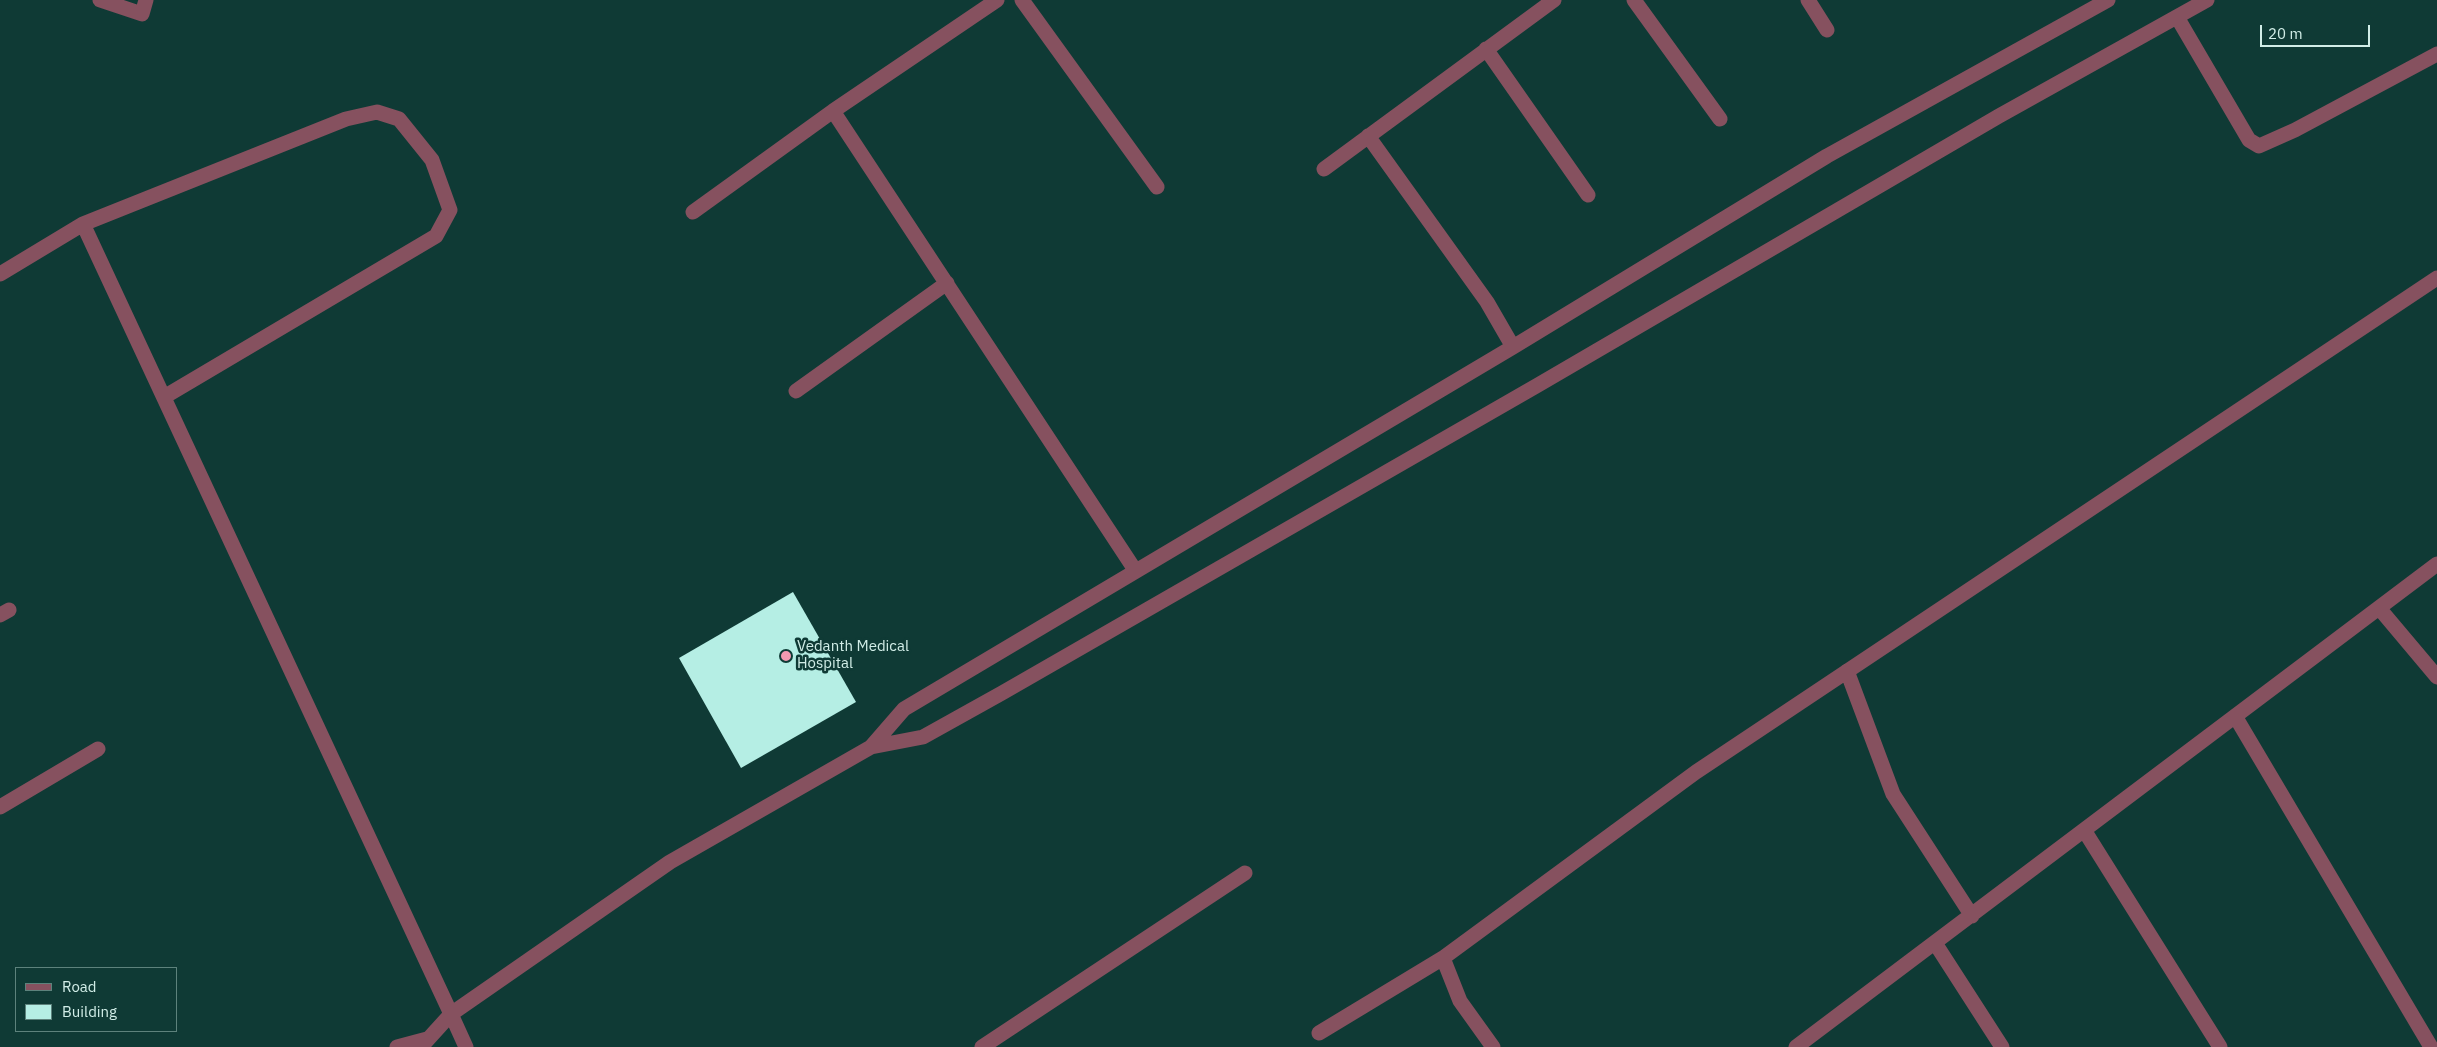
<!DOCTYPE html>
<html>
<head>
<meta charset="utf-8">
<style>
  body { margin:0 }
  #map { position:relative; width:2437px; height:1047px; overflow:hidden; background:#0f3a35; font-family:"IBM Plex Sans",sans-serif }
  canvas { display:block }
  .legend { position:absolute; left:15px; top:967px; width:162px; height:65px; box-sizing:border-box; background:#0f3a35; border:1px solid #5d827c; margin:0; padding:6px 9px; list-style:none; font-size:15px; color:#d1ede7 }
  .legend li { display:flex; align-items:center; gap:10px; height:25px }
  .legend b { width:25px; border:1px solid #5d827c }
  .scale { position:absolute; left:2260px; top:25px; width:110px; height:22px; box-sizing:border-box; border:2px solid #d1ede7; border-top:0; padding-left:6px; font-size:15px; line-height:18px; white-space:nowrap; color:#d1ede7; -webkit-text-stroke:4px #0f3a35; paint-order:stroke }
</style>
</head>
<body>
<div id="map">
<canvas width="2437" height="1047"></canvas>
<ul class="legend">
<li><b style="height:6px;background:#86515f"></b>Road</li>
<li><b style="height:14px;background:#b5eee4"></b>Building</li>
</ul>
<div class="scale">20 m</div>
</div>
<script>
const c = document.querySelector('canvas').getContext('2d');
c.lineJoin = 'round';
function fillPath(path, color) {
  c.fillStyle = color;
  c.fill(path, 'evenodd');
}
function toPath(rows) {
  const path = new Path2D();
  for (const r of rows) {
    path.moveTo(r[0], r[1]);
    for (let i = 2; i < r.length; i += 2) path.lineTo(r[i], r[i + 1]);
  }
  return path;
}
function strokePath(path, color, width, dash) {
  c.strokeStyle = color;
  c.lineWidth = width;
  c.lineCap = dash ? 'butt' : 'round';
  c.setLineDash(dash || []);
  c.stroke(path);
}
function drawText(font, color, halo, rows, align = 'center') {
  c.font = font + ' "IBM Plex Sans",sans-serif';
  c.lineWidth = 5;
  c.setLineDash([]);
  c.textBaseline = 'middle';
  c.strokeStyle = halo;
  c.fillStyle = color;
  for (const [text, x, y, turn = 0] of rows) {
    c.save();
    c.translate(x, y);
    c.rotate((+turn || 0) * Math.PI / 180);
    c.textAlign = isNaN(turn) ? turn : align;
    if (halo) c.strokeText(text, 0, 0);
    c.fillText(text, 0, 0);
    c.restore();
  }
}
fillPath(toPath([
  [793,592,856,702,741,768,679,658]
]), '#b5eee4');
strokePath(toPath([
  [100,0,142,14,146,0],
  [1022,0,1157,187],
  [1634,0,1720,119],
  [1808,0,1827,30],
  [2177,17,2249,140,2259,146,2295,130,2437,54],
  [1486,49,1588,195],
  [833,111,1135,570],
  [1368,136,1487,302,1513,347],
  [1324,169,1554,0],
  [693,212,833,111,997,0],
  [83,224,451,1014,421,1047],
  [0,274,83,224,346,119,377,112,399,119,432,160,450,210,436,236,164,397],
  [796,391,947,283],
  [2379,608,2437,677],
  [0,615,9,610],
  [1847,671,1893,794,1972,916],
  [2235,716,2431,1047],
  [871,747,904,709,1513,347,1827,156,2108,0],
  [0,807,98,749],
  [2084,830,2220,1047],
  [1935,943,2002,1047],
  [1443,958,1460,1001,1493,1047],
  [1319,1033,1443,958,1696,772,2437,278],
  [397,1047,427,1039],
  [466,1047,451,1014,670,862,871,747,923,737,1002,693,1538,385,1999,116,2207,0],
  [982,1047,1245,873],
  [1796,1047,2437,564]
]), '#86515f', 15);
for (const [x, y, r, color] of [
  [786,656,6,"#f29ab0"]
]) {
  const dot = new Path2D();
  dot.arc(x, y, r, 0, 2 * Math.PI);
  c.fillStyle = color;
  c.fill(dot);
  strokePath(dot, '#0f3a35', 2);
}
drawText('15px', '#d1ede7', '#0f3a35', [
  ["Vedanth Medical",797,647],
  ["Hospital",797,664]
], 'left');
</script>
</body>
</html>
